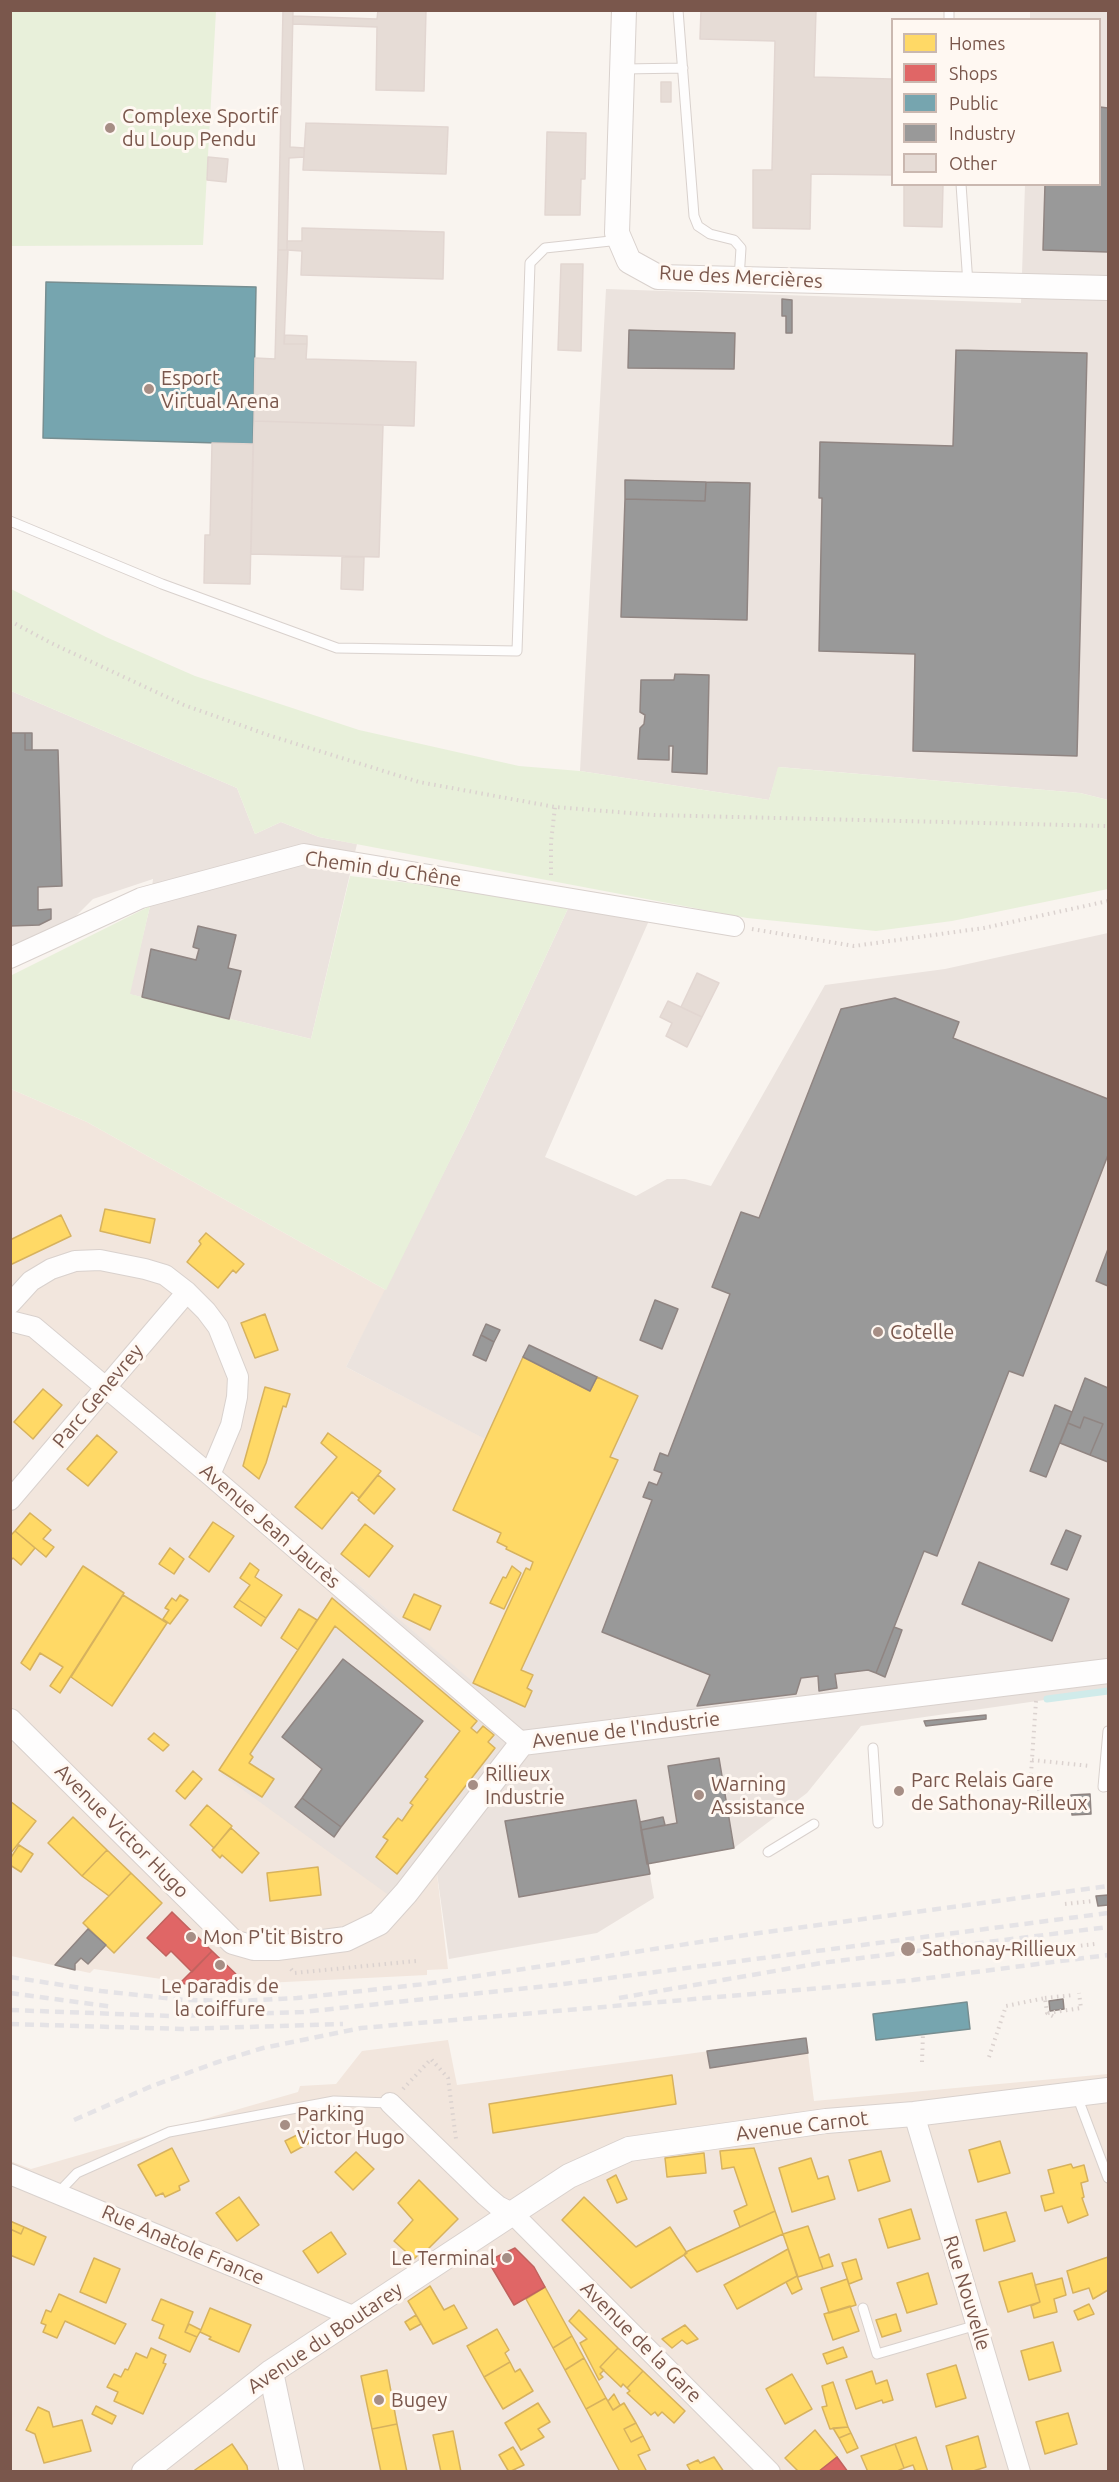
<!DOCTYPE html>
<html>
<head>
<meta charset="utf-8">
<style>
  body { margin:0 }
  #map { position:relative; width:1119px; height:2482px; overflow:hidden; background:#f9f4ef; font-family:Ubuntu,sans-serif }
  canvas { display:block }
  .frame { position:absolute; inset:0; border:12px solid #7a574c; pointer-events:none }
  .legend { position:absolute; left:891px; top:18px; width:210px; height:168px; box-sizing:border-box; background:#fff8f2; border:2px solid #cab8b0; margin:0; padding:8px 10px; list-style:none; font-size:18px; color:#7a574c }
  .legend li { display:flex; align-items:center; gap:12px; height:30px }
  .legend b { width:30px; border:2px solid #cab8b0 }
</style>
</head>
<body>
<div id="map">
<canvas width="1119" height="2482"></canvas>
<div class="frame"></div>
<ul class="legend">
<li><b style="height:16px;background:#ffd966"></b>Homes</li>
<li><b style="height:16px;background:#e06666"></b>Shops</li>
<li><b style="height:16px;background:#76a5af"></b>Public</li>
<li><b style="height:16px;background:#999"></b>Industry</li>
<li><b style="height:16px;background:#e6dcd6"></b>Other</li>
</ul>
</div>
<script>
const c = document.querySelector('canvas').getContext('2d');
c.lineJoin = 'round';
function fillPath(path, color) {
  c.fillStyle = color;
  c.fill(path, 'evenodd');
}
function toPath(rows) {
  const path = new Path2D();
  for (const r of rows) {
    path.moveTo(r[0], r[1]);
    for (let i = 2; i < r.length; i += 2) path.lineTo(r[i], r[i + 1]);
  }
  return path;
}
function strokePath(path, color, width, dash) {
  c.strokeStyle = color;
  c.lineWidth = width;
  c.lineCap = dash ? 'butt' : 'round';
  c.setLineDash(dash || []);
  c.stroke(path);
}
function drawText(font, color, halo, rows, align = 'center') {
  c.font = font + ' Ubuntu,sans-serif';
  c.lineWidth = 6;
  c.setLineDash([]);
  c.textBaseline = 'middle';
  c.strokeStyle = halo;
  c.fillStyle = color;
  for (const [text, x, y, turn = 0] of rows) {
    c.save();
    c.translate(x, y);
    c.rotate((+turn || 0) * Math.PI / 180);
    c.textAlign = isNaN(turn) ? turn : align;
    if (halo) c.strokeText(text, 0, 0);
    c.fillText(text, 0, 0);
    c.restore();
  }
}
fillPath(toPath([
  [11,1089,87,1122,386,1290,346,1367,486,1439,501,1533,497,1542,507,1547,506,1550,533,1562,473,1683,352,1579,417,1859,437,1874,448,1969,427,1970,427,1975,265,1983,259,1981,244,1991,223,1990,181,1982,94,1969,90,1973,11,1956],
  [806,2038,814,2101,1108,2074,1108,2471,11,2471,10,2161,31,2169,298,2092,300,2086,336,2084,362,2051,448,2040,457,2085]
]), '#f2e6dd');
fillPath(toPath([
  [1030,11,1108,11,1108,800,1080,793,779,767,769,800,580,771,606,289,1021,303,1025,185,1100,184,1100,20,1030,19],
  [11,691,237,788,255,834,281,822,319,837,357,844,311,1039,129,994,150,906,153,879,93,899,75,917,11,947],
  [571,902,651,916,545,1157,636,1196,667,1179,685,1179,711,1186,825,985,945,969,1108,933,1108,1691,861,1726,807,1793,734,1848,648,1864,654,1898,597,1933,449,1959,437,1874,417,1860,390,1896,221,1774,336,1595,352,1579,473,1682,526,1568,530,1570,533,1562,497,1542,501,1533,453,1510,485,1439,346,1367,468,1124]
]), '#ebe3de');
fillPath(toPath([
  [10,11,216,11,203,245,11,246],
  [11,589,106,637,195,676,359,730,519,766,580,771,769,800,778,767,1080,793,1108,800,1108,889,952,921,876,931,747,918,319,837,281,822,255,834,237,788,11,691],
  [350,876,571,902,468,1124,386,1290,87,1122,11,1089,10,976,150,906,130,994,311,1039]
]), '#e8f0da');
const homes = toPath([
  [105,1209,155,1219,150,1243,100,1231,105,1209],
  [61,1215,71,1236,10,1265,10,1240,61,1215],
  [206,1233,244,1264,236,1273,233,1270,218,1288,187,1262,201,1244,199,1241,206,1233],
  [265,1314,278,1350,255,1358,241,1323,265,1314],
  [523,1357,590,1391,597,1377,638,1396,610,1457,618,1460,521,1670,533,1675,527,1688,532,1691,525,1707,473,1683,526,1568,530,1570,533,1562,506,1549,507,1547,497,1542,501,1533,453,1510,523,1357],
  [265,1387,290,1394,286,1407,283,1406,266,1463,259,1479,243,1466,265,1387],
  [43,1389,62,1405,33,1439,14,1422,43,1389],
  [328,1433,381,1471,359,1498,352,1492,322,1529,295,1507,337,1457,321,1443,328,1433],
  [97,1435,117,1452,88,1486,67,1469,97,1435],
  [378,1475,395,1489,374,1514,358,1500,378,1475],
  [30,1513,51,1530,43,1539,54,1547,46,1557,15,1531,30,1513],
  [213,1522,234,1536,209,1572,189,1557,213,1522],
  [365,1524,393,1546,369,1577,341,1554,365,1524],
  [15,1531,35,1548,21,1565,13,1558,10,1561,10,1536,15,1531],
  [170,1548,184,1559,174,1574,159,1564,170,1548],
  [250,1563,259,1570,255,1577,282,1595,266,1618,239,1600,250,1585,240,1578,250,1563],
  [83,1566,124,1593,60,1693,50,1686,63,1667,40,1653,30,1670,21,1663,83,1566],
  [512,1566,521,1573,504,1609,490,1603,503,1577,506,1578,512,1566],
  [414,1594,441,1606,430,1630,403,1617,414,1594],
  [123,1595,167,1623,112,1706,71,1677,123,1595],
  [180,1595,188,1600,170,1624,163,1619,169,1610,165,1608,172,1598,176,1601,180,1595],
  [332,1598,477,1721,471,1728,477,1733,483,1726,494,1735,488,1742,495,1748,397,1874,376,1857,388,1840,383,1837,398,1818,402,1821,413,1805,410,1803,428,1779,425,1777,460,1731,335,1626,250,1754,253,1757,249,1763,274,1779,262,1797,219,1770,332,1598],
  [239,1600,266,1618,261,1626,234,1607,239,1600],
  [299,1609,317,1620,298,1650,281,1638,299,1609],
  [154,1733,169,1745,163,1751,148,1739,154,1733],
  [193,1771,202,1779,185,1799,176,1791,193,1771],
  [10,1801,36,1821,10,1854,10,1801],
  [207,1805,232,1826,214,1848,190,1825,207,1805],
  [73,1817,107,1850,82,1876,48,1843,73,1817],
  [231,1828,259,1853,242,1873,222,1855,220,1858,212,1850,231,1828],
  [19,1845,33,1854,21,1872,10,1865,10,1859,19,1845],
  [107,1850,131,1873,109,1896,82,1876,107,1850],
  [318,1867,321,1895,270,1901,267,1873,318,1867],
  [131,1873,162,1903,114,1953,83,1923,131,1873],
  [672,2075,676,2104,493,2133,489,2104,672,2075],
  [305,2131,311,2142,291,2153,285,2141,305,2131],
  [1000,2141,1010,2173,978,2182,969,2150,1000,2141],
  [172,2148,189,2181,179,2186,180,2190,165,2197,163,2193,156,2196,138,2165,172,2148],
  [754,2148,775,2211,740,2227,734,2211,747,2205,734,2167,722,2169,720,2151,754,2148],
  [881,2151,890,2181,858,2191,849,2160,881,2151],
  [356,2152,374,2169,353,2190,335,2172,356,2152],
  [704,2153,706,2173,667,2177,665,2158,704,2153],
  [811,2158,818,2179,828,2176,835,2199,792,2212,779,2168,811,2158],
  [1071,2164,1073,2168,1084,2165,1088,2181,1081,2183,1084,2197,1082,2198,1088,2215,1068,2223,1062,2206,1045,2211,1041,2196,1054,2193,1048,2170,1071,2164],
  [616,2175,627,2199,617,2203,607,2180,616,2175],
  [419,2180,458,2219,426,2251,424,2249,414,2259,394,2241,413,2220,398,2203,419,2180],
  [239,2197,259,2225,237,2241,216,2213,239,2197],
  [584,2197,636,2247,670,2227,687,2253,631,2288,562,2220,584,2197],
  [911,2209,920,2239,888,2248,879,2219,911,2209],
  [775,2211,783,2234,697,2272,684,2255,686,2252,775,2211],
  [1006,2212,1015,2241,984,2251,976,2220,1006,2212],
  [10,2221,24,2227,21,2234,10,2229,10,2221],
  [808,2226,823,2269,798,2277,783,2234,808,2226],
  [24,2227,46,2237,34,2265,10,2255,10,2229,21,2234,24,2227],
  [331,2232,346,2254,318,2273,303,2251,331,2232],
  [788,2249,797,2276,737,2309,724,2285,788,2249],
  [829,2254,833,2266,823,2269,819,2258,829,2254],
  [1108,2257,1108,2290,1093,2299,1089,2288,1073,2293,1067,2271,1108,2257],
  [94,2258,120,2269,106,2303,80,2292,94,2258],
  [856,2259,862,2279,849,2284,842,2263,856,2259],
  [928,2273,937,2304,907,2313,897,2283,928,2273],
  [1032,2273,1040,2302,1008,2312,999,2282,1032,2273],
  [797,2276,802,2289,792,2294,786,2282,797,2276],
  [1062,2278,1066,2295,1054,2299,1057,2312,1034,2318,1031,2306,1040,2302,1035,2285,1062,2278],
  [847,2279,856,2305,829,2313,821,2288,847,2279],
  [430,2286,444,2310,454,2305,467,2328,433,2344,408,2301,430,2286],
  [545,2287,572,2336,553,2348,526,2299,545,2287],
  [59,2294,126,2324,115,2344,65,2321,57,2338,43,2332,46,2325,41,2323,46,2310,51,2312,59,2294],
  [161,2299,193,2312,185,2332,197,2337,190,2352,159,2338,164,2325,152,2320,161,2299],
  [1089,2304,1094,2314,1078,2320,1074,2311,1089,2304],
  [850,2306,859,2331,833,2340,824,2314,850,2306],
  [210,2308,251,2325,239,2352,209,2339,211,2337,200,2332,210,2308],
  [579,2310,618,2348,600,2367,604,2370,600,2374,603,2377,599,2380,580,2343,587,2339,569,2321,579,2310],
  [896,2314,901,2331,882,2337,876,2320,896,2314],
  [416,2315,421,2324,410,2330,405,2322,416,2315],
  [189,2324,201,2330,197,2337,185,2332,189,2324],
  [685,2325,698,2339,687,2344,682,2340,672,2348,662,2339,685,2325],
  [497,2329,509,2350,505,2353,510,2362,484,2377,467,2346,497,2329],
  [572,2336,584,2358,565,2370,553,2348,572,2336],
  [1053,2342,1061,2371,1029,2380,1021,2351,1053,2342],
  [843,2347,847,2357,827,2364,823,2354,843,2347],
  [151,2348,166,2355,163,2363,166,2364,143,2414,114,2401,118,2392,107,2387,114,2374,121,2377,125,2369,128,2370,136,2353,147,2358,151,2348],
  [618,2348,643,2371,627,2388,623,2384,621,2387,600,2367,618,2348],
  [584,2358,606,2398,586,2409,565,2370,584,2358],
  [510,2362,515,2372,520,2369,533,2391,503,2409,484,2377,510,2362],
  [956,2365,966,2398,936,2407,927,2374,956,2365],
  [387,2370,397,2424,372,2429,361,2376,387,2370],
  [643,2371,685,2411,674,2423,662,2412,658,2416,655,2412,651,2415,627,2393,630,2391,627,2388,643,2371],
  [872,2371,876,2384,887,2380,893,2400,883,2403,882,2400,856,2409,846,2380,872,2371],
  [792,2374,812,2409,785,2424,766,2389,792,2374],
  [833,2382,848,2427,830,2429,822,2407,827,2406,822,2386,833,2382],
  [614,2394,620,2405,613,2410,608,2401,614,2394],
  [606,2398,613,2410,624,2403,636,2423,624,2429,631,2442,643,2436,650,2450,638,2455,647,2472,620,2472,586,2409,606,2398],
  [538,2403,550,2422,538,2429,544,2437,521,2450,505,2423,538,2403],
  [96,2406,116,2416,112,2424,92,2414,96,2406],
  [38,2407,49,2412,53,2427,82,2420,91,2451,44,2463,35,2434,26,2430,38,2407],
  [1068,2413,1077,2444,1045,2454,1036,2422,1068,2413],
  [636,2423,643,2436,631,2442,624,2429,636,2423],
  [397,2424,407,2472,381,2472,372,2429,397,2424],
  [848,2427,851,2433,839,2438,833,2428,848,2427],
  [815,2430,837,2457,818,2472,799,2472,785,2458,815,2430],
  [453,2431,461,2472,441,2472,433,2435,453,2431],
  [851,2433,858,2448,847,2453,839,2438,851,2433],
  [978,2436,986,2467,970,2472,953,2472,946,2446,978,2436],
  [916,2437,928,2472,910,2472,915,2470,913,2465,904,2468,895,2444,916,2437],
  [232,2444,247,2466,248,2472,192,2472,232,2444],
  [895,2444,904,2468,895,2472,868,2472,861,2456,895,2444],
  [513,2447,524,2465,509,2472,499,2455,513,2447],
  [714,2457,724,2472,691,2472,687,2465,698,2460,700,2463,714,2457]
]);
fillPath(homes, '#ffd966');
strokePath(homes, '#d7b25e', 1.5);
const shops = toPath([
  [172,1912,212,1951,192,1972,171,1951,166,1956,147,1938,172,1912],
  [212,1951,239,1977,232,1985,205,1980,203,1987,180,1983,212,1951],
  [515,2248,534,2267,545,2287,514,2305,488,2261,515,2248],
  [837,2457,848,2472,818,2472,837,2457]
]);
fillPath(shops, '#e06666');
strokePath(shops, '#c1625e', 1.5);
const public = toPath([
  [46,282,256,287,253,444,43,438,46,282],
  [967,2002,970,2029,876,2040,873,2014,967,2002]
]);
fillPath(public, '#76a5af');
strokePath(public, '#778e91', 1.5);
const industry = toPath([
  [1100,107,1108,108,1108,252,1043,250,1045,184,1100,184,1100,107],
  [782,299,792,300,792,333,786,333,786,316,782,316,782,299],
  [629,330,735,333,734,369,628,368,629,330],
  [956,350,1087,353,1077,756,913,751,915,654,819,651,822,498,819,498,820,442,953,446,956,350],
  [625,480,706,482,705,501,625,499,625,480],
  [706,482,750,483,747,620,621,617,625,499,705,501,706,482],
  [675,674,709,675,707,774,672,772,673,746,669,746,669,760,638,759,640,728,644,724,645,715,640,712,641,680,674,680,675,674],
  [10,733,25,733,25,750,58,750,62,886,38,887,38,910,51,909,51,919,39,925,10,926,10,733],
  [25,733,32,733,32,750,25,750,25,733],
  [198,926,236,935,228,968,241,971,229,1019,142,997,151,949,196,960,199,949,193,947,198,926],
  [895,998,959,1022,953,1038,1108,1099,1108,1155,1023,1376,1009,1371,937,1556,924,1551,876,1673,868,1670,835,1674,837,1688,819,1691,818,1676,801,1678,796,1694,697,1706,710,1675,602,1632,652,1500,643,1497,649,1482,657,1485,662,1473,654,1470,660,1453,668,1456,730,1294,712,1287,741,1212,759,1218,841,1009,895,998],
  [1108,1249,1108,1286,1096,1281,1108,1249],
  [655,1300,678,1309,662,1349,640,1340,655,1300],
  [486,1324,500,1330,494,1342,481,1335,486,1324],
  [481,1335,494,1342,486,1361,473,1355,481,1335],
  [529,1345,597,1377,590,1391,523,1357,529,1345],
  [1085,1378,1108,1388,1108,1462,1090,1455,1103,1424,1084,1417,1080,1428,1068,1423,1085,1378],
  [1055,1405,1072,1412,1046,1477,1030,1471,1055,1405],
  [1084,1417,1103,1424,1090,1455,1060,1443,1068,1423,1080,1428,1084,1417],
  [1066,1530,1081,1536,1067,1570,1051,1564,1066,1530],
  [979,1562,1069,1599,1052,1641,962,1604,979,1562],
  [894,1627,902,1630,885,1677,876,1673,894,1627],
  [343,1659,423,1721,341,1827,302,1798,322,1769,282,1737,343,1659],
  [986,1715,986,1719,926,1726,924,1721,986,1715],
  [719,1758,734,1848,647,1864,641,1830,677,1823,668,1766,719,1758],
  [1090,1794,1091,1814,1072,1815,1071,1795,1090,1794],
  [302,1798,341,1827,334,1837,295,1807,302,1798],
  [636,1800,650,1874,519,1897,505,1821,636,1800],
  [663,1817,665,1825,641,1830,640,1822,663,1817],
  [1108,1895,1108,1905,1098,1906,1096,1896,1108,1895],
  [88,1929,106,1945,88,1964,81,1958,75,1964,75,1970,55,1965,88,1929],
  [1063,1999,1064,2009,1050,2011,1049,2001,1063,1999],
  [806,2038,808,2053,710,2068,707,2051,806,2038]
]);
fillPath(industry, '#999');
strokePath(industry, '#908582', 1.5);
strokePath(toPath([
  [1047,1699,1108,1691]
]), '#d0ebea', 7);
const building = toPath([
  [283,10,293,10,290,147,304,148,304,157,289,158,287,250,278,250,283,10],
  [378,10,426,10,424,91,376,90,377,27,293,24,293,16,377,19,378,10],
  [701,10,816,10,814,77,892,79,892,175,811,174,810,229,753,228,753,170,772,170,775,41,700,39,701,10],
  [661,82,671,82,671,102,661,102,661,82],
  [306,123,448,127,446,174,303,170,306,123],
  [547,132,586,133,585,179,581,179,580,215,545,215,547,132],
  [208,157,228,159,226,182,207,180,208,157],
  [904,184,943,184,942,227,904,226,904,184],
  [302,228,444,232,443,279,301,275,302,251,287,250,287,241,302,241,302,228],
  [278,250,288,250,284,344,307,344,306,359,416,362,414,426,254,421,255,358,275,359,278,250],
  [561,264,583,264,581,351,558,350,561,264],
  [285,335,307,336,307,344,284,344,285,335],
  [254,421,383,425,379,557,251,554,254,421],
  [212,443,253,444,250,584,204,583,205,535,210,535,212,443],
  [342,557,364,557,363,590,341,589,342,557],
  [697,973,719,983,702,1017,681,1007,697,973],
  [668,1001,702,1017,687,1047,666,1036,672,1023,660,1017,668,1001]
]);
fillPath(building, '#e6dcd6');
strokePath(building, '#e2d6d1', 1.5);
const service = toPath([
  [678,10,694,216,698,226,710,234,734,240,741,248,739,279],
  [949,10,949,20],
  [624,69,683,68],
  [961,184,968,284],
  [10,521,162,584,337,648,517,651,530,263,545,248,620,240],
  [1108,1731,1103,1787,1108,1786],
  [873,1748,878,1823],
  [768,1852,814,1824],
  [1077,2096,1108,2178],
  [58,2193,77,2173,169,2132,334,2101,390,2103],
  [863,2308,877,2354,977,2325]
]);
const minor = toPath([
  [10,958,141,898,304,854,734,926],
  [10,1304,31,1281,51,1269,75,1261,100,1260,145,1269,165,1275,187,1292,206,1311,218,1327,238,1377,237,1397,231,1425,210,1475],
  [10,1321,34,1327,210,1475,522,1743],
  [10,1500,187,1292],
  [390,2103,485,2195,498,2206,512,2213,770,2472],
  [914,2114,1020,2472],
  [10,2174,355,2317]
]);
const tertiary = toPath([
  [624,10,617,233,629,261,658,277,1108,288],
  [10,1721,233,1942,254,1948,277,1948,346,1939,379,1923,406,1893,522,1743,1108,1671],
  [271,2372,292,2472],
  [144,2472,271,2372,569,2176,629,2149,826,2121,914,2114,1108,2090]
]);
strokePath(service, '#d9d1cd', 11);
strokePath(minor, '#d9d1cd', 22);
strokePath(tertiary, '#d9d1cd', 26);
strokePath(toPath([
  [10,621,51,643,184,705,271,736,419,782,555,807,654,815,1108,826],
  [551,875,551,842,555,807],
  [752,929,854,946,984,928,1108,901],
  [1036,1701,1031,1774,1051,1813],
  [1032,1760,1090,1766],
  [1065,1904,1093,1901],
  [1069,1947,1095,1944],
  [291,1969,294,1973,416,1961],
  [1045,1998,1074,1995],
  [1048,2013,1081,2008,1079,1993],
  [989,2057,1006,2006,1045,1998,1047,2013,1056,2018],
  [922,2062,923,2034],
  [403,2089,431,2059,448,2078,456,2139]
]), '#dbd2cf', 4, [1.5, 4.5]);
strokePath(service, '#fefdfd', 9);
strokePath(minor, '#fefdfd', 20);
strokePath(tertiary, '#fefdfd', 24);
strokePath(toPath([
  [10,1977,101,1991,184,2000,240,2001,297,1998,425,1984,759,1933,1108,1886],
  [10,1993,114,2007],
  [619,1998,821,1963,1108,1927],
  [10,2010,172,2016,303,2012,556,1985,1108,1913],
  [10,2024,182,2029,343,2024],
  [74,2120,152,2086,215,2063,263,2048,361,2028,913,1980,1108,1955]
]), '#e5e3e6', 4.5, [9, 6]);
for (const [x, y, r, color] of [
  [110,128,6,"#a68e85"],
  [149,389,6,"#a68e85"],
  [878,1332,6,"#a68e85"],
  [473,1785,6,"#a68e85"],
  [899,1791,6,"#a68e85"],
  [699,1795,6,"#a68e85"],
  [191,1937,6,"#a68e85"],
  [908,1949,8,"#a68e85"],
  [220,1965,6,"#a68e85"],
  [285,2125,6,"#a68e85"],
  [507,2258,6,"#a68e85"],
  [379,2400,6,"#a68e85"]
]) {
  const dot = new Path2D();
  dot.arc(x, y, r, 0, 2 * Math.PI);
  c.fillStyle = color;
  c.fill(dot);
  strokePath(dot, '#fff8f2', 2);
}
drawText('20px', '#7a574c', '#fff8f2', [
  ["Complexe Sportif",122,116],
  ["du Loup Pendu",122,139],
  ["Esport",161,378],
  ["Virtual Arena",161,401],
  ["Cotelle",890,1332],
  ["Rillieux",485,1774],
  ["Industrie",485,1797],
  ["Parc Relais Gare",911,1780],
  ["de Sathonay-Rilleux",911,1803],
  ["Warning",711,1784],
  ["Assistance",711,1807],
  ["Mon P'tit Bistro",203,1937],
  ["Sathonay-Rillieux",922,1949],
  ["Le paradis de",220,1986,"center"],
  ["la coiffure",220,2009,"center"],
  ["Parking",297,2114],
  ["Victor Hugo",297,2137],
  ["Le Terminal",495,2258,"right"],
  ["Bugey",391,2400]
], 'left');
drawText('20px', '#7a574c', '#fff8f2', [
  ["Rue des Mercières",741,277,3],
  ["Chemin du Chêne",383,869,8],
  ["Parc Genevrey",98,1396,-50],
  ["Avenue Jean Jaurès",270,1526,41],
  ["Avenue de l'Industrie",626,1730,-7],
  ["Avenue Victor Hugo",122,1831,45],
  ["Avenue Carnot",802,2126,-7],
  ["Rue Anatole France",183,2245,23],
  ["Rue Nouvelle",967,2293,73],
  ["Avenue du Boutarey",325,2338,-34],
  ["Avenue de la Gare",641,2342,45]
]);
</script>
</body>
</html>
